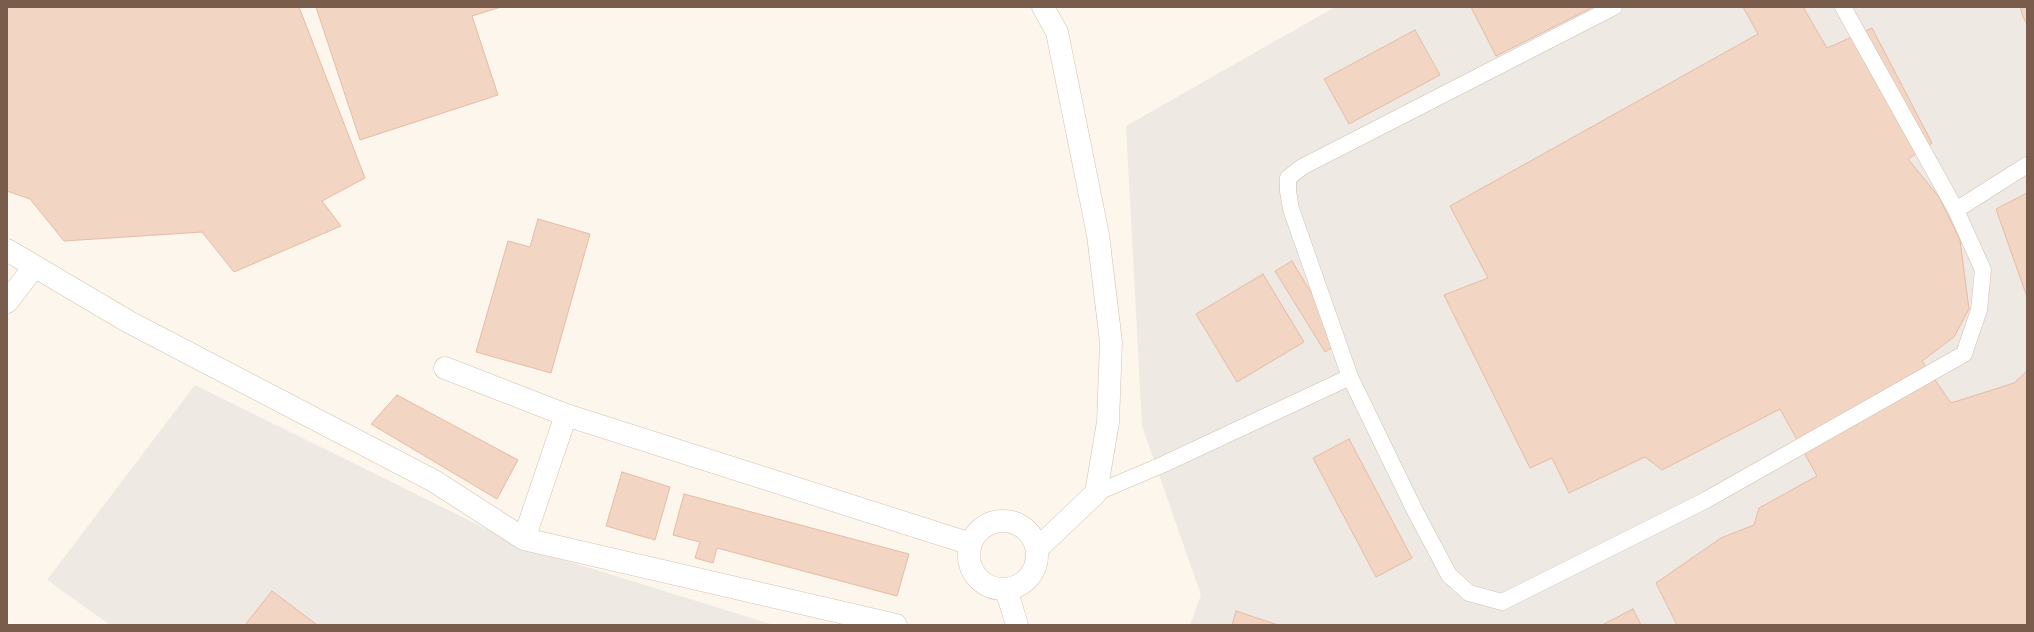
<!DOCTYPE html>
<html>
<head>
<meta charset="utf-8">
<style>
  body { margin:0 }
  #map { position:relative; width:2034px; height:632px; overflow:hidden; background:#fdf6ec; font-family:"DM Sans",sans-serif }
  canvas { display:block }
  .frame { position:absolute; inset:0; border:8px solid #7a5c4d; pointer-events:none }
</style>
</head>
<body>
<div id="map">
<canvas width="2034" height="632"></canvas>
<div class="frame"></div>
</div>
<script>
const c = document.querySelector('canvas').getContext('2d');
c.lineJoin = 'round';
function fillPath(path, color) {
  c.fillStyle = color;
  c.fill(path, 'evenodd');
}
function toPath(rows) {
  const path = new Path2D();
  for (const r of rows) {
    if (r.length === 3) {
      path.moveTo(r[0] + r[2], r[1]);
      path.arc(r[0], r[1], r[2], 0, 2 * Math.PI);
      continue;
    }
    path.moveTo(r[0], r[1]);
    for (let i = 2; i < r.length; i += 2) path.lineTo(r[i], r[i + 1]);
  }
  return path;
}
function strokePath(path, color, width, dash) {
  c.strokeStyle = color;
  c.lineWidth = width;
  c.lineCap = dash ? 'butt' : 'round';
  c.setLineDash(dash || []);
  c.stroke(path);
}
fillPath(toPath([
  [1335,7,2027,7,2027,625,1190,625,1201,595,1142,426,1126,126],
  [195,385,525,548,774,625,110,625,47,580]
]), '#efe9e4');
const building = toPath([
  [7,7,299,7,365,178,322,201,341,226,234,272,202,232,64,241,30,199,7,191,7,7],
  [316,7,501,7,472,16,498,95,360,140,316,7],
  [1471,7,1593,7,1496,56,1471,7],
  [1743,7,1803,7,1827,48,1872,28,1932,143,1908,159,1939,197,1960,240,1969,309,1954,337,1922,361,1951,403,2014,383,2027,371,2027,625,1677,625,1656,583,1721,538,1754,525,1759,508,1817,476,1780,409,1662,470,1645,457,1569,493,1552,458,1530,468,1444,295,1488,278,1450,206,1758,34,1743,7],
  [2020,7,2027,7,2027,24,2023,17,2020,7],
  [1415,30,1440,75,1349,124,1324,79,1415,30],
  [2027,193,2027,297,1996,209,2027,193],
  [538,219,590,234,551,373,476,352,508,241,530,247,538,219],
  [1292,261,1341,342,1325,352,1275,271,1292,261],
  [1263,274,1304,342,1237,382,1196,314,1263,274],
  [397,395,518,460,497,499,371,424,397,395],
  [1349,439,1412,558,1376,577,1313,458,1349,439],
  [622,472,670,487,655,540,606,526,622,472],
  [684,494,909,554,897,596,717,548,713,563,695,558,700,542,673,535,684,494],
  [272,591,317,625,245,625,272,591],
  [1633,609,1641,625,1602,625,1633,609],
  [1236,611,1278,625,1232,625,1236,611]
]);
fillPath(building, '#f3d5c3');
strokePath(building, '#e6bba3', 1);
const lane = toPath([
  [1843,7,1956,210],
  [1350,377,1291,209,1288,191,1288,178,1302,167,1614,7],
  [1096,493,1164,464,1350,377,1415,511,1449,575,1469,593,1502,602,1706,500,1964,354,1979,310,1983,270,1956,210,2027,165]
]);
const street = toPath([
  [7,302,34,267],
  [1037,549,1096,493,1108,422,1111,342,1098,235,1057,32,1043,7]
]);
const secondary = toPath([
  [7,250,129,322,434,481,524,539,896,625],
  [445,368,566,415],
  [1003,555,34],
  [524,539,566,415,971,544],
  [1006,589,1017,625]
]);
strokePath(lane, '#d1beb0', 17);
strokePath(street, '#d1beb0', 23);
strokePath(secondary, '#d6c0b0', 23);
strokePath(lane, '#fff', 16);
strokePath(street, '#fff', 22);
strokePath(secondary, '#fff', 22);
</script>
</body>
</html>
